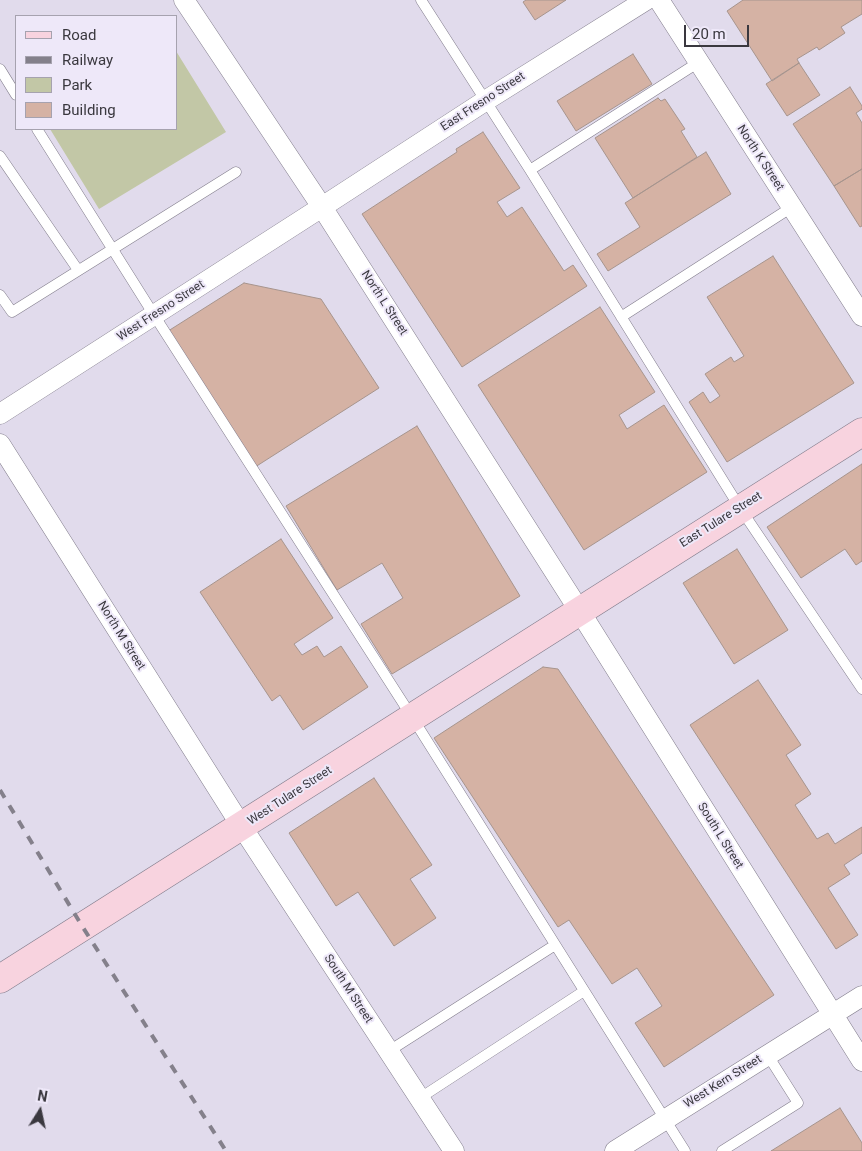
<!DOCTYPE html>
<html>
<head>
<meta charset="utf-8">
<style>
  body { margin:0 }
  #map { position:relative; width:862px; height:1151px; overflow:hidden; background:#e1dbec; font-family:Roboto,sans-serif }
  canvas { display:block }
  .legend { position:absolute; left:15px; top:15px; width:162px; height:115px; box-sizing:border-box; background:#eee8f9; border:1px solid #a6a2af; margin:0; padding:6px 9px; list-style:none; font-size:15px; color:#3a383f }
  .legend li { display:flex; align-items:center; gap:10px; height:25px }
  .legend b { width:25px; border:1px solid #a6a2af }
  .north { position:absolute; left:15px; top:1086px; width:50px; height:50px; -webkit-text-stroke:4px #eee8f9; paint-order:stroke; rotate:10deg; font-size:14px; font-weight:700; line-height:20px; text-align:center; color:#3a383f }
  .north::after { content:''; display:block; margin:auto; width:18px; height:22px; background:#3a383f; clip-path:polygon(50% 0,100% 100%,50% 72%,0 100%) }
  .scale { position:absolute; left:684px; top:25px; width:65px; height:22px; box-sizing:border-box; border:2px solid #3a383f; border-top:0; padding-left:6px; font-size:15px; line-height:18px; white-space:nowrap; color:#3a383f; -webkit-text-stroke:4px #eee8f9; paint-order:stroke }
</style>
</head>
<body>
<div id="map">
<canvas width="862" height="1151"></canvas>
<ul class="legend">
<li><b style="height:6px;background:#f8d3df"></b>Road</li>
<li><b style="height:6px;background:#84808b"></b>Railway</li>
<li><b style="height:14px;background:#c2c7a6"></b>Park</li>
<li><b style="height:14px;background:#d5b2a4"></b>Building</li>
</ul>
<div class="north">N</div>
<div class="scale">20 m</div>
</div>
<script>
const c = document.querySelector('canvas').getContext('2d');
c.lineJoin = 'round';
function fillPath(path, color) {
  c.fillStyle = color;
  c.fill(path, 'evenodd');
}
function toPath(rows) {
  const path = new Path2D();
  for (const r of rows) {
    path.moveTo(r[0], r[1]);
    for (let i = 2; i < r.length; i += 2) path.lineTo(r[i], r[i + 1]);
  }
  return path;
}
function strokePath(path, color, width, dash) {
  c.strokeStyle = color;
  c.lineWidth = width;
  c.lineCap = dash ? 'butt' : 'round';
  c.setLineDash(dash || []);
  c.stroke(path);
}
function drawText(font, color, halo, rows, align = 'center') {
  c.font = font + ' Roboto,sans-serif';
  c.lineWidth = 4;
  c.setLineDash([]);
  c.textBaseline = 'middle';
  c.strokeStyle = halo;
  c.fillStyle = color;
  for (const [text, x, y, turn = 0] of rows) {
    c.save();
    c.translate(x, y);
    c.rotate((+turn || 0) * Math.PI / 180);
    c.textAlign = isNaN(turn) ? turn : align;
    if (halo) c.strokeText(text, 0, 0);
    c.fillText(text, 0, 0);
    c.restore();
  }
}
fillPath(toPath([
  [176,51,226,132,99,209,50,129,176,129]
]), '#c2c7a6');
const building = toPath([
  [526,0,566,0,535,20,523,2,526,0],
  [743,0,862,0,862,14,841,27,845,33,819,50,817,47,797,59,799,63,772,81,727,11,743,0],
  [633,54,652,84,576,131,557,101,633,54],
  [799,63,820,95,787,116,766,84,799,63],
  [850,87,862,106,862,109,856,113,862,123,862,169,834,186,793,124,850,87],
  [658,98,661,101,665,99,685,129,681,131,697,157,633,198,595,138,658,98],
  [483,132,520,188,497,202,507,217,522,207,564,271,573,265,587,286,462,367,362,214,457,152,456,149,483,132],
  [706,152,731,194,608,271,597,254,640,227,625,203,706,152],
  [862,169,862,226,860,227,834,186,862,169],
  [773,256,854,383,727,462,689,402,703,392,710,403,720,396,705,374,731,357,734,362,744,356,707,297,773,256],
  [244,283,321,299,379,388,252,469,165,333,244,283],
  [600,307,655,392,619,415,627,429,664,405,707,472,584,550,478,385,600,307],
  [417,426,520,596,392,674,361,624,403,598,382,563,337,590,286,506,417,426],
  [862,464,862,561,856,565,845,549,801,578,767,527,862,464],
  [281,539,333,618,294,644,302,655,317,646,324,657,341,646,368,687,303,730,280,695,272,701,200,592,281,539],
  [737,549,788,630,734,664,683,583,737,549],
  [543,667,558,669,774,995,664,1067,635,1023,662,1006,637,968,612,984,569,920,558,927,434,738,543,667],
  [758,680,801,745,786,755,811,794,795,805,817,839,828,833,835,844,862,827,862,853,844,865,850,874,828,888,858,935,836,949,690,725,758,680],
  [374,778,432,865,410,879,436,918,394,946,358,892,336,906,289,833,374,778],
  [840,1108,862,1143,862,1151,771,1151,840,1108]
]);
fillPath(building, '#d5b2a4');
strokePath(building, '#a6948d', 1);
const lane = toPath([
  [421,0,530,170,740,508,862,689],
  [0,69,16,95],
  [37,129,154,315,412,717,685,1151],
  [0,156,78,270],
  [530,170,699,62],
  [0,295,12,312,236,172],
  [621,317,792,207],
  [389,1051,555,945],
  [420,1098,584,991],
  [722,1151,798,1103,767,1054]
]);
const street = toPath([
  [184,0,322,207,579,610,862,1061],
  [659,0,862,316],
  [0,414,322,207,485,101,646,0],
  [0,444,242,827,454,1151],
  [615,1151,862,996]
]);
const secondary = toPath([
  [0,979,862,432]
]);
strokePath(lane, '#827d8c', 11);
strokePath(street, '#827d8c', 21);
strokePath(secondary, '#827d8c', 29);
strokePath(lane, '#fff', 10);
strokePath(street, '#fff', 20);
strokePath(secondary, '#f8d3df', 28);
strokePath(toPath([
  [0,790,82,926,226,1151]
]), '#84808b', 4, [9, 9]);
drawText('12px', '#3a383f', '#eee8f9', [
  ["East Fresno Street",483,102,-33],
  ["North K Street",760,158,57],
  ["North L Street",384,303,57],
  ["West Fresno Street",161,311,-33],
  ["East Tulare Street",721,520,-32],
  ["North M Street",121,636,58],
  ["West Tulare Street",290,796,-33],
  ["South L Street",720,836,58],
  ["South M Street",348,989,57],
  ["West Kern Street",723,1082,-32]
]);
</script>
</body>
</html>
